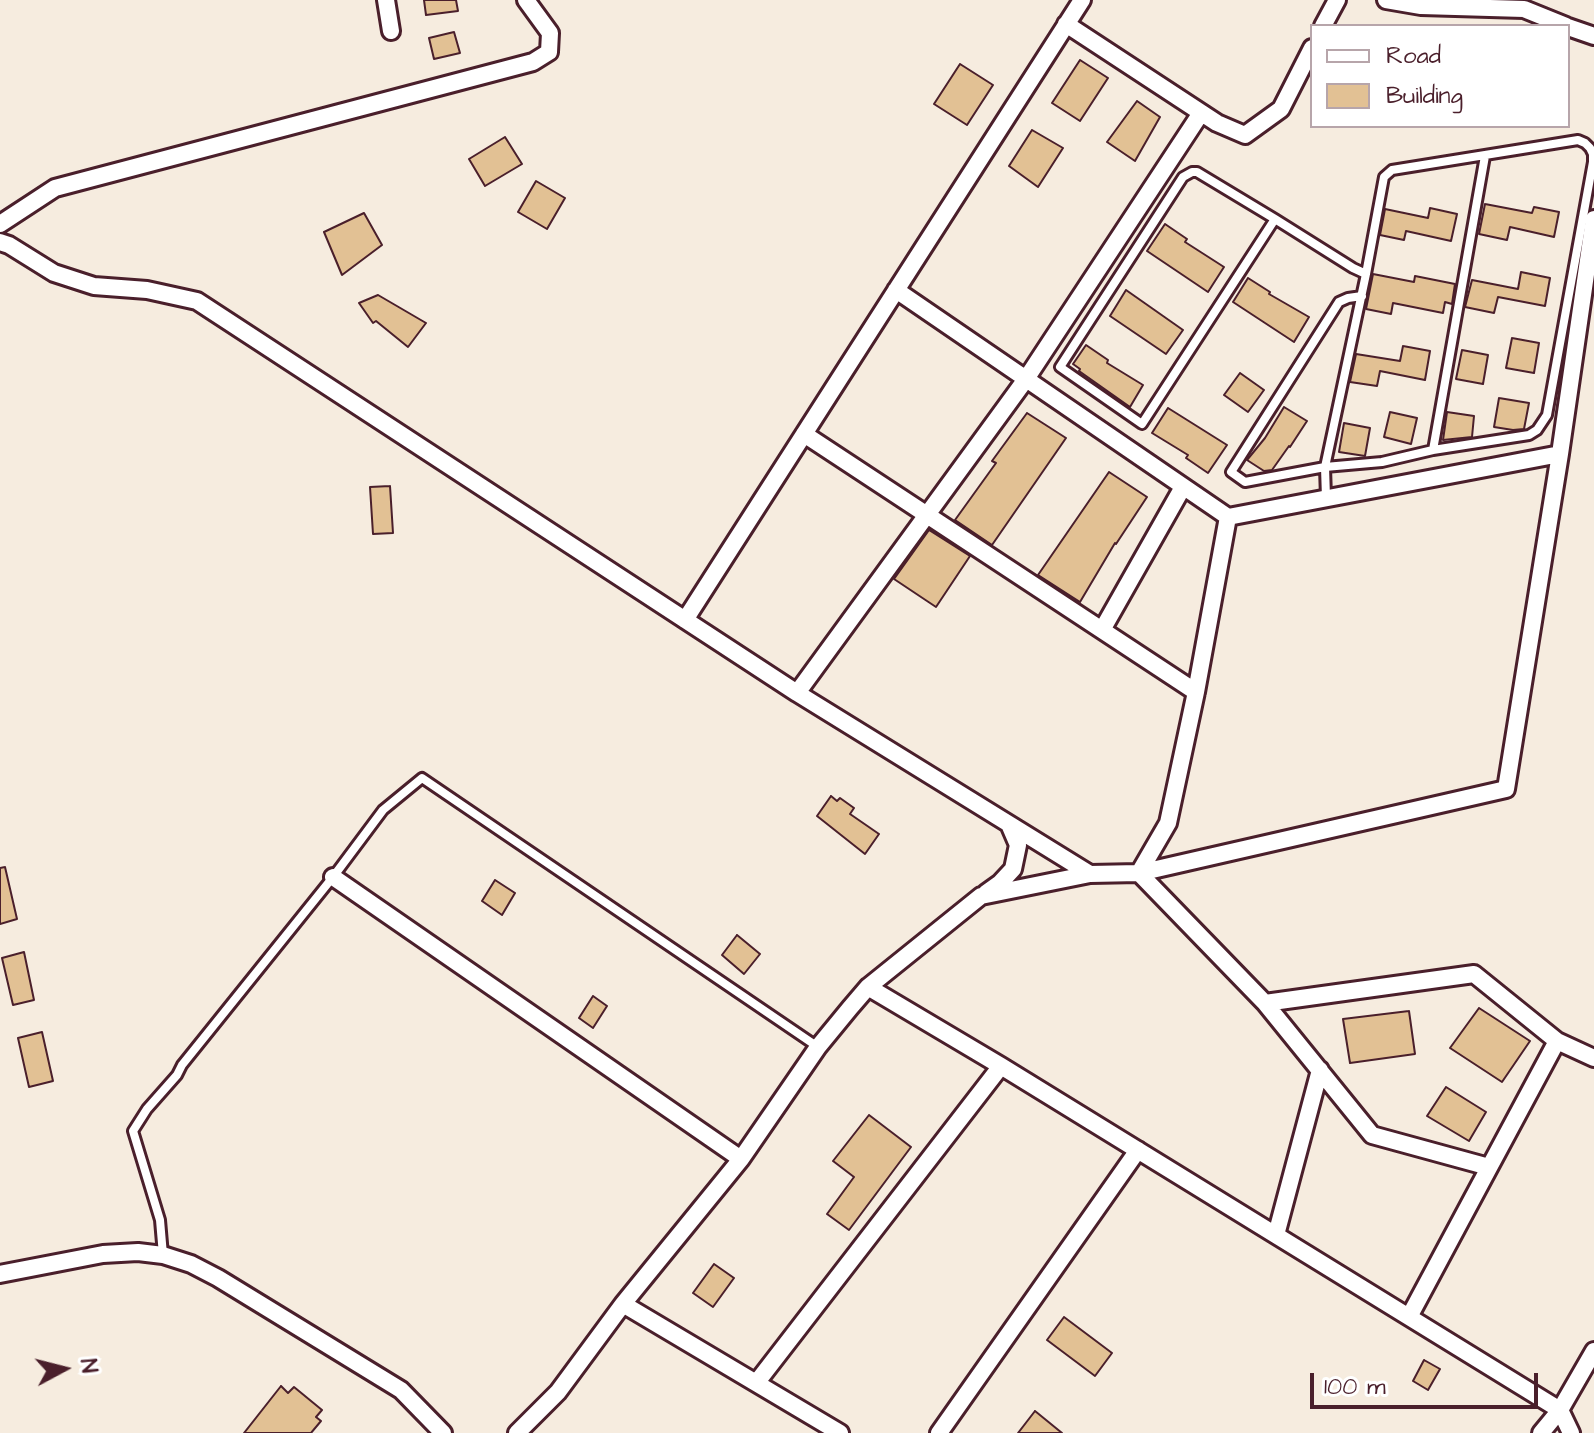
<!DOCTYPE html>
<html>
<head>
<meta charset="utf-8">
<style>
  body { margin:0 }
  #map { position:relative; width:1594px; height:1433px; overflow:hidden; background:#f6ecdf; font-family:"Architects Daughter",sans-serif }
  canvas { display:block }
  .legend { position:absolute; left:1310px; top:24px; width:260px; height:104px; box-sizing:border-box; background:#fff; border:2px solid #b7a5aa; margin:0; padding:10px 14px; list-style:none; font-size:24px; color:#4a1f2b }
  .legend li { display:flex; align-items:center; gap:16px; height:40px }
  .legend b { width:40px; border:2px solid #b7a5aa }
  .north { position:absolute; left:24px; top:1329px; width:80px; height:80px; -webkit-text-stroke:6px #fff; paint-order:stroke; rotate:83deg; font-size:22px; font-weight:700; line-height:32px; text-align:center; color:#4a1f2b }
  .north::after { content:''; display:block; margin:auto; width:28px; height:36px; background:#4a1f2b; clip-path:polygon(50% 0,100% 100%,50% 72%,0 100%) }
  .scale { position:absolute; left:1310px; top:1373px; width:228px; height:36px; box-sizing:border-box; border:4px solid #4a1f2b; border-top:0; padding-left:10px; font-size:24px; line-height:28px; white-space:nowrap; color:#4a1f2b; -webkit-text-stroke:6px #fff; paint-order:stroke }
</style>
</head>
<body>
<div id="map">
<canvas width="1594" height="1433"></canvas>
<ul class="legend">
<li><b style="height:10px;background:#fff"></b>Road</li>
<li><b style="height:22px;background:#e2c194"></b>Building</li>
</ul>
<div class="north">N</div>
<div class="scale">100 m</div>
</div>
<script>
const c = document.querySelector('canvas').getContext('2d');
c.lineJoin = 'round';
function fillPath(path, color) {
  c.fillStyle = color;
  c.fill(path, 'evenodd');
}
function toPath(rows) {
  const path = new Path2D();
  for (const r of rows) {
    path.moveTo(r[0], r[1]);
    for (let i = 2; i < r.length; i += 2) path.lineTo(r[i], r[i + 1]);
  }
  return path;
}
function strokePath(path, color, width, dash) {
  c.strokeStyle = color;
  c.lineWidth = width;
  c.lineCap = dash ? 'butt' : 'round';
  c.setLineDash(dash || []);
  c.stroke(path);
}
const building = toPath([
  [424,0,456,0,458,11,426,15,424,0],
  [454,32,460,53,434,59,429,38,454,32],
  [1080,60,1108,78,1080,121,1052,103,1080,60],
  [960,64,993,85,967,125,934,104,960,64],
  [1137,101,1160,117,1135,161,1107,142,1137,101],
  [1032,130,1063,148,1038,187,1009,166,1032,130],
  [505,137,522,164,485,186,469,159,505,137],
  [536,181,565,198,547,229,518,212,536,181],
  [1485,204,1532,213,1534,207,1559,212,1554,237,1510,227,1507,240,1479,234,1485,204],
  [1430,208,1457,214,1451,241,1406,231,1404,240,1380,235,1385,209,1428,218,1430,208],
  [364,213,382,245,342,275,324,232,364,213],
  [1165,224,1187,239,1185,242,1224,267,1208,292,1147,251,1165,224],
  [1521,272,1550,278,1545,306,1498,297,1494,313,1465,307,1472,280,1518,289,1521,272],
  [1373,274,1414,282,1415,276,1455,284,1452,304,1445,302,1443,313,1393,303,1391,314,1366,309,1373,274],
  [1248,278,1270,292,1269,294,1309,317,1294,342,1233,302,1248,278],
  [1126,290,1183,330,1166,354,1110,316,1126,290],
  [378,295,426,323,408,347,376,321,373,323,359,303,378,295],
  [1512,338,1539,343,1534,373,1506,368,1512,338],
  [1086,345,1108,360,1107,363,1143,385,1130,407,1079,371,1080,369,1073,364,1086,345],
  [1403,346,1430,351,1425,380,1380,371,1377,386,1350,382,1356,354,1400,361,1403,346],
  [1462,350,1488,355,1483,384,1456,379,1462,350],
  [1240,373,1264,390,1248,412,1224,395,1240,373],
  [1499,398,1529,403,1524,429,1513,430,1494,427,1499,398],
  [1284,407,1307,421,1290,447,1289,446,1272,470,1264,471,1247,460,1265,438,1284,407],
  [1168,408,1227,445,1208,473,1186,458,1188,455,1152,433,1168,408],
  [1390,412,1417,418,1411,444,1384,437,1390,412],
  [1447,412,1474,416,1472,437,1443,440,1447,412],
  [1027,413,1066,438,992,545,955,520,996,463,992,461,1027,413],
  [1344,423,1370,428,1365,456,1339,452,1344,423],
  [1109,472,1147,497,1116,544,1115,543,1080,602,1038,575,1109,472],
  [390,486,393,533,373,534,370,487,390,486],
  [929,530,970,556,936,607,894,579,929,530],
  [831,796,837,801,840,798,854,808,850,814,879,834,865,854,817,816,831,796],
  [5,867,17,919,0,924,0,868,5,867],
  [495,880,515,893,502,915,482,901,495,880],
  [737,935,760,954,744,974,722,955,737,935],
  [24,952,34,1000,13,1005,2,958,24,952],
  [593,996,607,1006,593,1028,579,1018,593,996],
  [1479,1008,1530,1041,1502,1082,1450,1048,1479,1008],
  [1409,1011,1415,1054,1350,1063,1343,1019,1409,1011],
  [42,1032,53,1081,29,1087,18,1038,42,1032],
  [1446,1087,1486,1112,1469,1141,1427,1116,1446,1087],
  [869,1115,911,1147,849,1230,827,1214,854,1177,833,1161,869,1115],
  [714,1264,734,1278,713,1307,693,1293,714,1264],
  [1064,1317,1112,1353,1095,1376,1047,1340,1064,1317],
  [1424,1360,1440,1369,1428,1390,1413,1381,1424,1360],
  [281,1386,288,1393,294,1387,322,1410,316,1417,321,1421,311,1433,244,1433,281,1386],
  [1035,1411,1062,1433,1018,1433,1035,1411]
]);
fillPath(building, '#e2c194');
strokePath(building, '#4a1f2b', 2);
const service = toPath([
  [1275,219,1142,424,1060,367,1183,177,1192,172,1197,172,1275,219,1353,268,1366,274],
  [1433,450,1485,156],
  [1326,498,1325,467,1366,274,1384,177,1392,170,1578,140,1585,143,1590,148,1593,154,1593,162,1547,415,1537,430,1529,435,1433,450,1382,462,1325,467,1245,482,1231,472,1339,302,1348,298,1362,296],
  [163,1255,160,1220,133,1131,147,1109,177,1075,182,1065,333,877,383,810,422,778,818,1047]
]);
const minor = toPath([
  [386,0,391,31],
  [1386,0,1421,6,1524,9,1566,26],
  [1066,24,1217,123,1245,135,1281,109,1312,48],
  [1323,26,1337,0],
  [1568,27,1594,36],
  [0,224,55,188,533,62,549,52,550,33,526,0],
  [0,242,9,245,54,273,94,286,147,290,197,301,797,693,1090,874],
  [896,290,1228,517,1560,454,1506,789,1139,873],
  [804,434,1196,692],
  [1560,454,1594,219],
  [685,620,1082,0],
  [1102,630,1183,487],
  [797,693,1026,379,1201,113],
  [1139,873,1168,823,1196,692,1228,517],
  [333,877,741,1159],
  [986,893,1000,883,1013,869,1018,845,1009,824],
  [868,987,1001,1066,1560,1410,1571,1433],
  [1265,1003,1474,974,1557,1041,1594,1058],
  [1276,1235,1320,1070],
  [0,1274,103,1254,138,1252,163,1255,191,1264,218,1278,401,1390,443,1433],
  [623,1304,840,1433],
  [1409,1317,1557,1041],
  [757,1382,1001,1066],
  [517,1433,558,1392,623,1304,741,1159,818,1047,850,1008,868,987,981,896,1090,874,1139,873,1265,1003,1372,1135,1489,1167],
  [939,1433,1138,1150],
  [1541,1433,1560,1410,1594,1351]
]);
strokePath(service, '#4a1f2b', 14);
strokePath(minor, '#4a1f2b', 22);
strokePath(service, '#fff', 8);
strokePath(minor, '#fff', 16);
</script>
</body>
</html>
